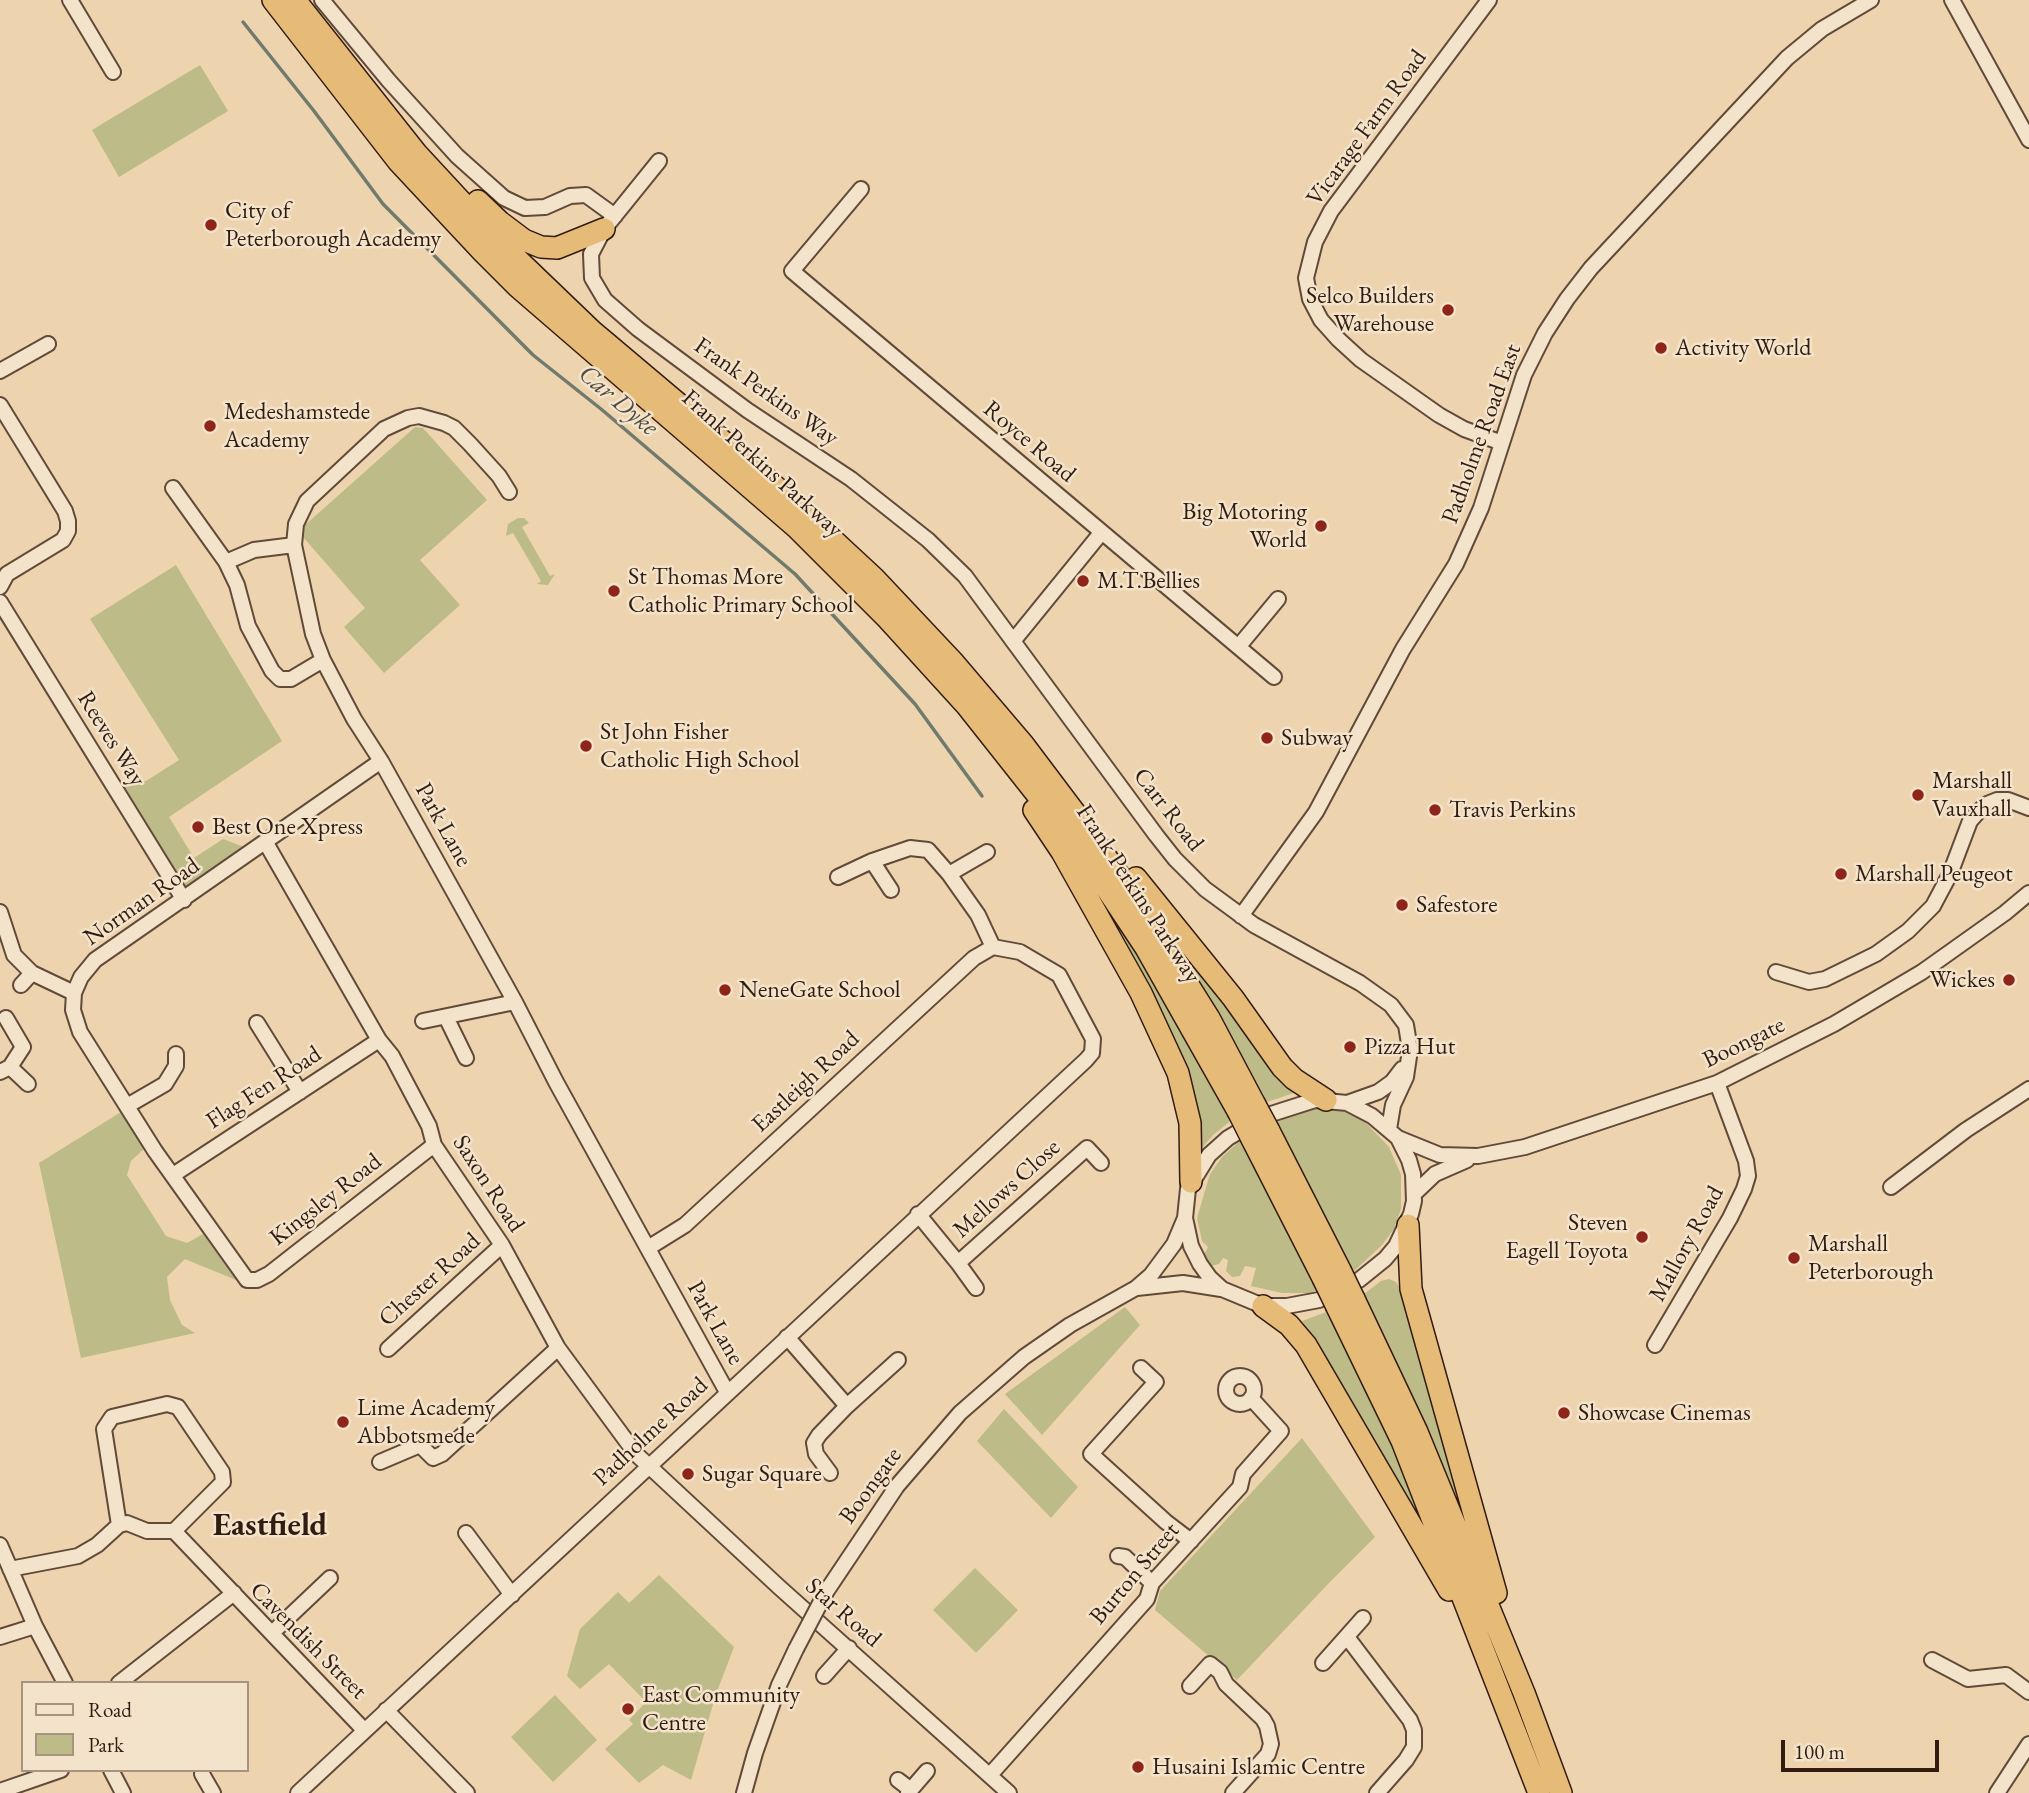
<!DOCTYPE html>
<html>
<head>
<meta charset="utf-8">
<style>
  body { margin:0 }
  #map { position:relative; width:2029px; height:1793px; overflow:hidden; background:#edd4ae; font-family:"EB Garamond",serif }
  canvas { display:block }
  .legend { position:absolute; left:21px; top:1681px; width:228px; height:91px; box-sizing:border-box; background:#f3e3ca; border:2px solid #a69380; margin:0; padding:9px 12px; list-style:none; font-size:21px; color:#321c12 }
  .legend li { display:flex; align-items:center; gap:14px; height:35px }
  .legend b { width:35px; border:2px solid #a69380 }
  .scale { position:absolute; left:1781px; top:1740px; width:158px; height:32px; box-sizing:border-box; border:4px solid #321c12; border-top:0; padding-left:9px; font-size:21px; line-height:24px; white-space:nowrap; color:#321c12; -webkit-text-stroke:5px #f3e3ca; paint-order:stroke }
</style>
</head>
<body>
<div id="map">
<canvas width="2029" height="1793"></canvas>
<ul class="legend">
<li><b style="height:9px;background:#f3e3ca"></b>Road</li>
<li><b style="height:19px;background:#bdbb87"></b>Park</li>
</ul>
<div class="scale">100 m</div>
</div>
<script>
const c = document.querySelector('canvas').getContext('2d');
c.lineJoin = 'round';
function fillPath(path, color) {
  c.fillStyle = color;
  c.fill(path, 'evenodd');
}
function toPath(rows) {
  const path = new Path2D();
  for (const r of rows) {
    if (r.length === 3) {
      path.moveTo(r[0] + r[2], r[1]);
      path.arc(r[0], r[1], r[2], 0, 2 * Math.PI);
      continue;
    }
    path.moveTo(r[0], r[1]);
    for (let i = 2; i < r.length; i += 2) path.lineTo(r[i], r[i + 1]);
  }
  return path;
}
function strokePath(path, color, width, dash) {
  c.strokeStyle = color;
  c.lineWidth = width;
  c.lineCap = dash ? 'butt' : 'round';
  c.setLineDash(dash || []);
  c.stroke(path);
}
function drawText(font, color, halo, rows, align = 'center') {
  c.font = font + ' "EB Garamond",serif';
  c.lineWidth = 5;
  c.setLineDash([]);
  c.textBaseline = 'middle';
  c.strokeStyle = halo;
  c.fillStyle = color;
  for (const [text, x, y, turn = 0] of rows) {
    c.save();
    c.translate(x, y);
    c.rotate((+turn || 0) * Math.PI / 180);
    c.textAlign = isNaN(turn) ? turn : align;
    if (halo) c.strokeText(text, 0, 0);
    c.fillText(text, 0, 0);
    c.restore();
  }
}
fillPath(toPath([
  [200,65,228,111,119,177,92,130],
  [415,427,423,428,487,500,420,560,460,605,384,673,344,627,365,608,303,537,304,526],
  [518,518,524,518,529,523,522,527,550,576,555,574,548,585,537,584,541,581,513,533,506,536,508,524],
  [176,565,282,741,169,817,194,858,223,839,252,850,185,897,114,785,146,781,179,760,90,619],
  [1118,920,1232,1120,1213,1135,1200,1150,1113,924],
  [1193,962,1297,1092,1267,1102,1186,968],
  [1314,1108,1342,1111,1366,1123,1389,1147,1401,1175,1401,1209,1394,1229,1382,1245,1353,1272,1276,1119],
  [121,1112,145,1148,131,1161,127,1175,166,1236,187,1243,203,1234,236,1280,185,1259,167,1277,170,1300,182,1325,195,1333,81,1358,39,1163],
  [1242,1139,1319,1290,1308,1293,1282,1293,1251,1286,1256,1268,1245,1266,1240,1276,1232,1277,1226,1271,1228,1260,1223,1258,1219,1264,1211,1266,1203,1257,1208,1247,1202,1241,1197,1218,1210,1174,1222,1157],
  [1389,1279,1396,1282,1401,1290,1460,1493,1452,1496,1364,1294,1381,1281],
  [1125,1307,1140,1325,1042,1435,1005,1394],
  [1329,1311,1425,1517,1417,1520,1315,1339,1302,1321],
  [1004,1409,1078,1487,1051,1518,977,1441],
  [1302,1438,1375,1537,1328,1584,1237,1680,1155,1610,1160,1591],
  [975,1568,1018,1610,976,1653,933,1610],
  [659,1575,734,1647,716,1694,691,1780,663,1765,639,1783,605,1749,633,1724,629,1720,646,1702,609,1664,580,1689,567,1676,580,1629,618,1592,629,1603],
  [555,1695,597,1740,553,1782,511,1737]
]), '#bdbb87');
strokePath(toPath([
  [243,22,314,111,383,204,533,355,601,409,795,574,915,704,982,796]
]), '#707a6d', 3.5);
const minor = toPath([
  [70,0,113,72],
  [322,0,389,81,457,156,504,198,525,208,545,207,570,196,586,195,615,216],
  [1489,0,1331,211,1315,242,1306,278,1310,299,1321,320,1338,339,1361,360,1439,415,1464,429,1502,443],
  [1952,0,2029,140],
  [659,161,604,229,591,254,592,278,605,300,638,329,747,410,851,479,928,540,965,576,1156,835,1175,859,1205,889,1254,925,1360,983,1391,1005,1406,1025,1410,1050,1406,1077,1393,1105,1389,1129],
  [861,189,792,271,1274,677],
  [0,371,48,344],
  [0,405,65,511,68,521,68,531,63,540,7,574,0,587],
  [173,488,226,562,237,585,248,626,272,671,280,679,291,679,323,660],
  [509,492,499,476,470,444,454,428,444,423,419,416,408,418,384,429,307,501,296,524,294,545,313,634,323,660,354,719,381,761,515,1002,556,1082,727,1392],
  [226,562,254,550,294,545],
  [0,602,184,900],
  [1014,640,1101,533],
  [1239,646,1278,599],
  [381,761,95,960,81,977,74,993,73,1010,80,1032,155,1151,247,1280,257,1280,269,1274,434,1145],
  [266,843,379,1040,392,1056,429,1126,434,1145,502,1245,558,1348,636,1454,779,1587,1009,1793],
  [872,861,891,890],
  [949,874,987,852],
  [838,877,872,861,910,848,928,850,949,874,978,915,993,947],
  [0,912,14,955,32,973,74,993],
  [1241,916,1316,812,1403,649,1456,564,1481,508,1524,375,1545,333,1567,299,1591,268,1787,58,1822,29,1871,0],
  [1776,972,1809,982,1825,979,1876,954,1908,931,1933,906,1950,874,1970,821,1978,812,1987,804,1997,800,2008,800,2029,808],
  [21,985,32,973],
  [446,1017,466,1058],
  [423,1021,515,1002],
  [257,1023,300,1092],
  [10,1067,28,1084],
  [0,1072,10,1067,23,1047,6,1018],
  [1315,1100,1347,1103,1372,1116,1398,1138,1409,1160,1413,1174,1414,1201,1411,1214,1396,1246,1385,1259,1359,1280,1319,1300,1287,1306,1263,1306,1222,1289,1210,1278,1200,1264,1191,1246,1185,1218,1188,1189,1209,1155,1228,1138,1265,1116,1315,1100],
  [1347,1103,1378,1092,1392,1082,1402,1069],
  [127,1106,165,1084,176,1066,176,1054],
  [1398,1138,1440,1155,1478,1156,1525,1147,1717,1083,1834,1024,1922,972,2005,913,2029,893],
  [173,1175,379,1040],
  [1891,1187,1966,1130,2029,1089],
  [1414,1194,1435,1174,1467,1160],
  [918,1214,958,1263,1087,1148,1101,1163],
  [648,1248,685,1225,974,958,993,947],
  [958,1263,976,1288],
  [1137,1288,1183,1283,1221,1289],
  [787,1337,847,1406,819,1435,814,1443,816,1454,830,1473],
  [1655,1345,1730,1218,1744,1189,1748,1176,1746,1161,1717,1083],
  [388,1349,502,1245],
  [1141,1368,1156,1382,1091,1454,1166,1522,1191,1541],
  [1240,1390,14],
  [847,1406,898,1360],
  [380,1462,420,1445,433,1458,442,1454,558,1348],
  [119,1525,104,1429,112,1417,167,1404,178,1407,222,1472,223,1482,174,1531],
  [466,1533,512,1595],
  [0,1545,35,1626,65,1683],
  [1118,1556,1125,1557,1152,1583],
  [10,1569,78,1556,97,1545,119,1525,127,1523,147,1531,174,1531,364,1730],
  [826,1592,897,1486,960,1413,1024,1357,1070,1325,1136,1288,1151,1275,1174,1244,1185,1218],
  [272,1633,330,1578],
  [0,1637,35,1626],
  [1347,1637,1410,1720,1414,1730,1414,1747,1406,1760,1377,1793],
  [1932,1660,1968,1679,2006,1675,2029,1692],
  [1323,1663,1363,1618],
  [824,1676,849,1648],
  [119,1683,234,1593],
  [1190,1686,1210,1664,1220,1672,1226,1684,1263,1719,1267,1726,1271,1744,1268,1754,1233,1793],
  [386,1710,467,1793],
  [111,1770,123,1793],
  [202,1774,213,1793],
  [990,1775,1147,1599,1152,1583,1240,1487,1243,1474,1281,1431,1251,1398],
  [898,1780,911,1790],
  [0,1791,61,1770],
  [298,1793,1086,1060,1092,1053,1093,1039,1059,975,1020,952,993,947],
  [744,1793,755,1753,779,1685,796,1649],
  [908,1793,927,1771],
  [1997,1793,2029,1744]
]);
const highway = toPath([
  [273,0,398,161,483,252,518,287,797,528,886,617,967,706,1081,850,1146,948,1238,1111],
  [295,0,417,154,492,235,592,331,764,476,874,578,954,663,1023,744,1075,813,1125,884,1209,1018,1254,1103],
  [478,201,500,222,524,240,541,247,557,248,604,229],
  [1034,810,1062,852,1141,993,1178,1073,1190,1123,1191,1182],
  [1136,878,1233,998,1282,1067,1294,1079,1326,1100],
  [1269,1131,1340,1270],
  [1252,1139,1323,1278],
  [1408,1225,1411,1289,1496,1593],
  [1354,1299,1417,1432,1524,1693,1561,1793],
  [1263,1306,1289,1325,1306,1345,1449,1590],
  [1337,1307,1402,1441,1539,1793]
]);
strokePath(minor, '#614a39', 18);
strokePath(highway, '#321c12', 24);
strokePath(minor, '#f3e3ca', 14);
strokePath(highway, '#e6ba77', 21);
const minorBridge = toPath([
  [796,1649,826,1592]
]);
const highwayBridge = toPath([
  [1254,1103,1269,1131],
  [1238,1111,1252,1139],
  [1340,1270,1354,1299],
  [1323,1278,1337,1307]
]);
strokePath(minorBridge, '#614a39', 18, []);
strokePath(highwayBridge, '#321c12', 24, []);
strokePath(minorBridge, '#f3e3ca', 14);
strokePath(highwayBridge, '#e6ba77', 21);
for (const [x, y, r, color] of [
  [211,225,7,"#8f2418"],
  [1448,310,7,"#8f2418"],
  [1661,348,7,"#8f2418"],
  [210,426,7,"#8f2418"],
  [1321,526,7,"#8f2418"],
  [1083,581,7,"#8f2418"],
  [614,591,7,"#8f2418"],
  [1267,738,7,"#8f2418"],
  [586,746,7,"#8f2418"],
  [1918,795,7,"#8f2418"],
  [1435,810,7,"#8f2418"],
  [198,827,7,"#8f2418"],
  [1841,874,7,"#8f2418"],
  [1402,905,7,"#8f2418"],
  [2009,980,7,"#8f2418"],
  [725,990,7,"#8f2418"],
  [1350,1047,7,"#8f2418"],
  [1642,1237,7,"#8f2418"],
  [1794,1258,7,"#8f2418"],
  [1564,1413,7,"#8f2418"],
  [343,1422,7,"#8f2418"],
  [688,1474,7,"#8f2418"],
  [628,1709,7,"#8f2418"],
  [1138,1767,7,"#8f2418"]
]) {
  const dot = new Path2D();
  dot.arc(x, y, r, 0, 2 * Math.PI);
  c.fillStyle = color;
  c.fill(dot);
  strokePath(dot, '#f3e3ca', 2.5);
}
drawText('24px', '#321c12', '#f3e3ca', [
  ["Vicarage Farm Road",1367,128,-54],
  ["Frank Perkins Way",766,392,35],
  ["Padholme Road East",1482,434,-70],
  ["Royce Road",1029,442,40],
  ["Frank Perkins Parkway",762,464,42],
  ["Reeves Way",111,739,58],
  ["Carr Road",1168,810,52],
  ["Park Lane",443,825,61],
  ["Frank Perkins Parkway",1138,894,57],
  ["Norman Road",142,902,-35],
  ["Boongate",1744,1043,-26],
  ["Eastleigh Road",806,1082,-43],
  ["Flag Fen Road",264,1088,-33],
  ["Saxon Road",488,1184,57],
  ["Mellows Close",1007,1189,-42],
  ["Kingsley Road",326,1200,-38],
  ["Mallory Road",1687,1244,-61],
  ["Chester Road",430,1280,-42],
  ["Park Lane",715,1323,61],
  ["Padholme Road",651,1432,-43],
  ["Boongate",871,1486,-54],
  ["Burton Street",1135,1574,-50],
  ["Star Road",843,1613,41],
  ["Cavendish Street",308,1641,45]
]);
drawText('24px', '#321c12', '#f3e3ca', [
  ["City of",225,211],
  ["Peterborough Academy",225,239],
  ["Selco Builders",1434,296,"right"],
  ["Warehouse",1434,324,"right"],
  ["Activity World",1675,348],
  ["Medeshamstede",224,412],
  ["Academy",224,440],
  ["Big Motoring",1307,512,"right"],
  ["World",1307,540,"right"],
  ["St Thomas More",628,577],
  ["Catholic Primary School",628,605],
  ["M.T.Bellies",1097,581],
  ["St John Fisher",600,732],
  ["Catholic High School",600,760],
  ["Subway",1281,738],
  ["Marshall",1932,781],
  ["Vauxhall",1932,809],
  ["Travis Perkins",1449,810],
  ["Best One Xpress",212,827],
  ["Marshall Peugeot",1855,874],
  ["Safestore",1416,905],
  ["Wickes",1995,980,"right"],
  ["NeneGate School",739,990],
  ["Pizza Hut",1364,1047],
  ["Steven",1628,1223,"right"],
  ["Eagell Toyota",1628,1251,"right"],
  ["Marshall",1808,1244],
  ["Peterborough",1808,1272],
  ["Lime Academy",357,1408],
  ["Abbotsmede",357,1436],
  ["Showcase Cinemas",1578,1413],
  ["Sugar Square",702,1474],
  ["East Community",642,1695],
  ["Centre",642,1723],
  ["Husaini Islamic Centre",1152,1767]
], 'left');
drawText('italic 26px', '#514b40', '#f3e3ca', [
  ["Car Dyke",618,401,40]
]);
drawText('bold 32px', '#321c12', '#f3e3ca', [
  ["Eastfield",270,1526]
]);
</script>
</body>
</html>
